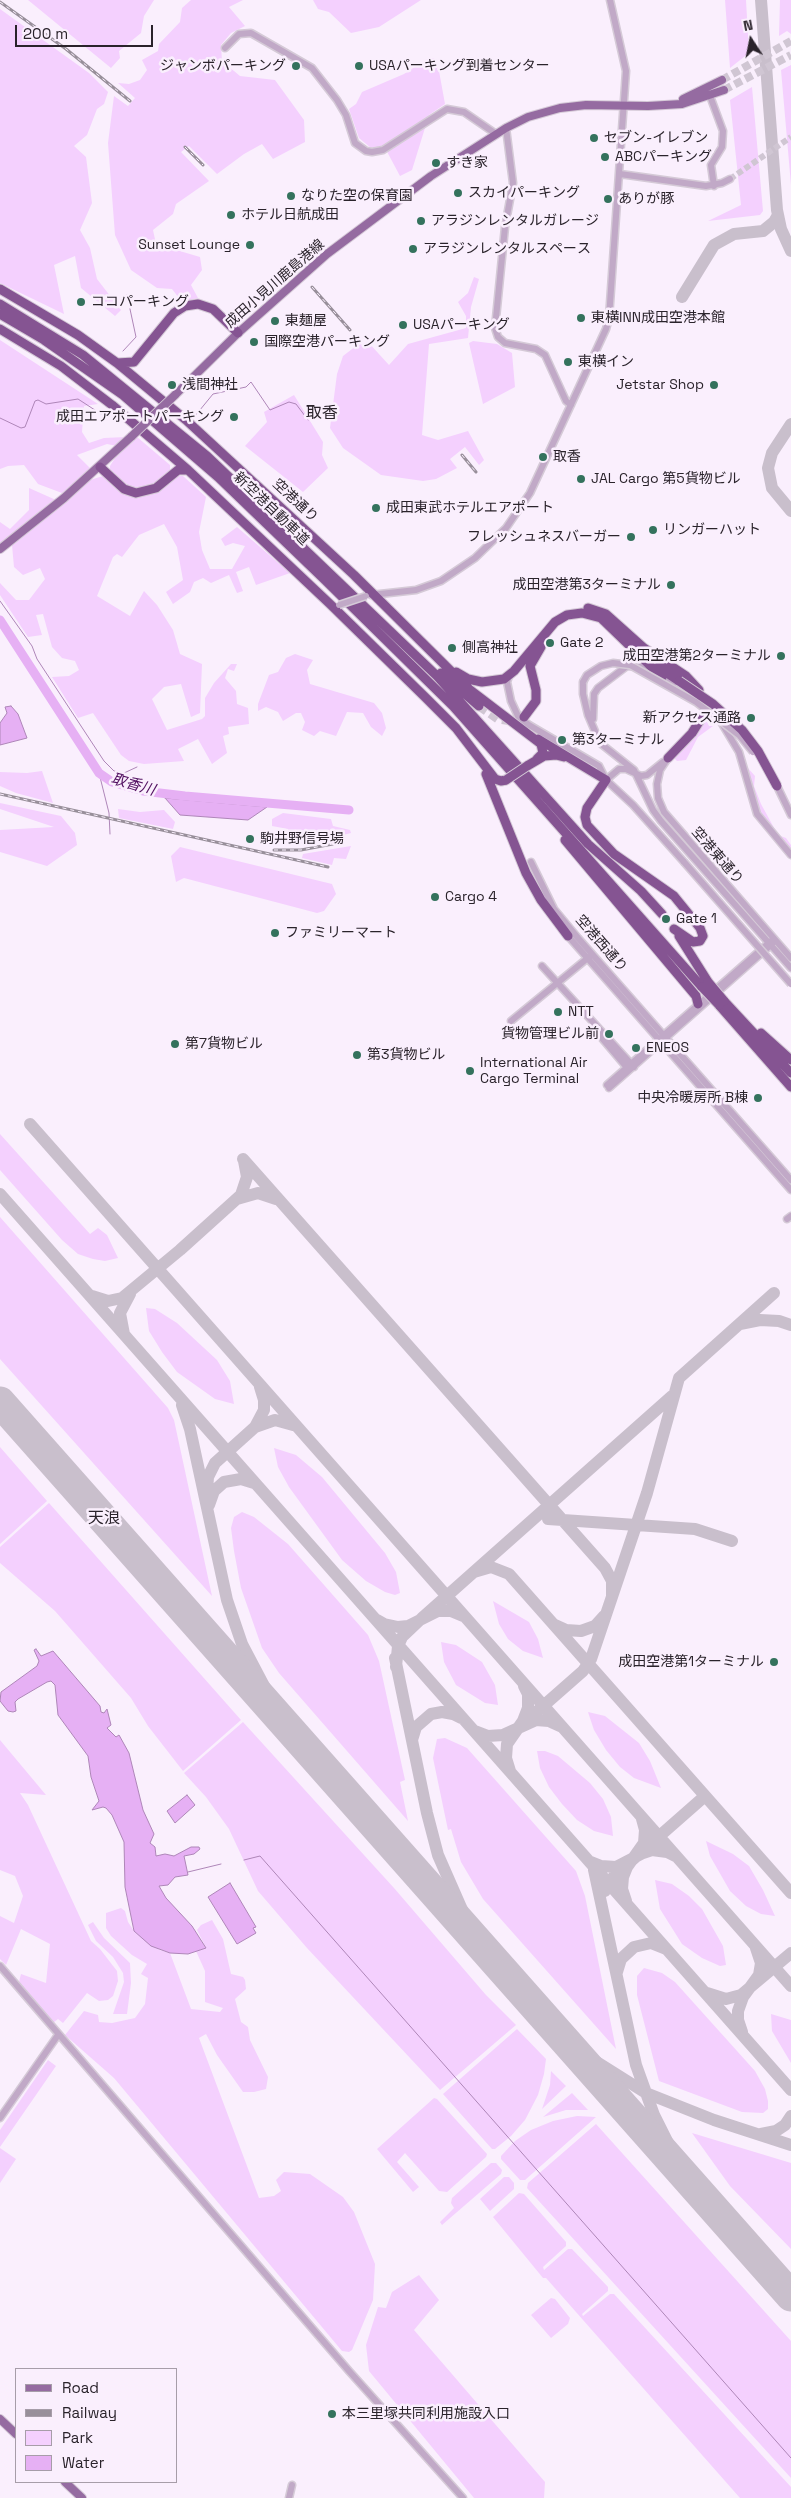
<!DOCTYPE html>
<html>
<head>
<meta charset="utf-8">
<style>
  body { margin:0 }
  #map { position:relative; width:791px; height:2498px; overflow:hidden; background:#faeffd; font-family:"Space Grotesk",sans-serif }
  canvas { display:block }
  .legend { position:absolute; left:15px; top:2368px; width:162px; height:115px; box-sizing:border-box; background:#faeffd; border:1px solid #a79da9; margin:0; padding:6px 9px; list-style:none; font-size:15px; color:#2a232b }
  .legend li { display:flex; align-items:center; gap:10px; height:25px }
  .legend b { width:25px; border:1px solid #a79da9 }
  .north { position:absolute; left:726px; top:15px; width:50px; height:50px; -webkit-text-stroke:4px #faeffd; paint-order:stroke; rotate:349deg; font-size:14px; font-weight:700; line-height:20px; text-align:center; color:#2a232b }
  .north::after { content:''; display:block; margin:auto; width:18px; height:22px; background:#2a232b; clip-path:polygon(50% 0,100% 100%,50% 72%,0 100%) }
  .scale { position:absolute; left:15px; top:25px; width:138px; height:22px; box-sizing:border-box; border:2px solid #2a232b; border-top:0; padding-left:6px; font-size:15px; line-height:18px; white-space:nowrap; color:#2a232b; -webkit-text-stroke:4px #faeffd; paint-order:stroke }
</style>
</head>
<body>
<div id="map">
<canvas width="791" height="2498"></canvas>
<ul class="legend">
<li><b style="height:6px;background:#956ba1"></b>Road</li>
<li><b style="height:6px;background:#988f9a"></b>Railway</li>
<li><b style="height:14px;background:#f4d0fe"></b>Park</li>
<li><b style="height:14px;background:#e6b0f4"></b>Water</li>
</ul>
<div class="north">N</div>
<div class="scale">200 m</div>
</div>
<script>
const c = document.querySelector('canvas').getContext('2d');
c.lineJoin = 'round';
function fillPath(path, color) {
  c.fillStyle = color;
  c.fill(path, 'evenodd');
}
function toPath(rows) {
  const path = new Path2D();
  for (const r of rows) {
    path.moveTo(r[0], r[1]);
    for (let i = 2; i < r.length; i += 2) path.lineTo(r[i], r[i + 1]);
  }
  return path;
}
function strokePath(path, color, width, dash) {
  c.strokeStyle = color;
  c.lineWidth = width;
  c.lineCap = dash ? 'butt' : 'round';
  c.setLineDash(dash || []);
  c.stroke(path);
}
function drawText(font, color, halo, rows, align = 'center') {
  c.font = font + ' "Space Grotesk","Noto Sans JP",sans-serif';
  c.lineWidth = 5;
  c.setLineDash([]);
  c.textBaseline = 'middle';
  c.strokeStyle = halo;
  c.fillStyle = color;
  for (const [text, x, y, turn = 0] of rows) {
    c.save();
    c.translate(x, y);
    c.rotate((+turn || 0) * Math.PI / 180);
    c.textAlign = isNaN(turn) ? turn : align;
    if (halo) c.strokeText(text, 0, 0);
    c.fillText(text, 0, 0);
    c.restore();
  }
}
fillPath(toPath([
  [28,0,154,0,144,16,141,33,119,51,120,58,111,68],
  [191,0,243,0,229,7,245,26,231,33,221,45,222,61,240,76,275,80,304,120,305,142,273,159,262,144,244,154,217,174,189,146,181,152,209,181,176,204,173,214,153,230,156,244,200,257,202,270,191,285,198,298,182,302,172,289,157,288,131,270,115,235,108,143,114,96,128,106,135,98,118,83,129,84,140,80,147,70,142,60,158,51,159,44,180,22,182,8],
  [313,0,421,0,379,27,351,33,329,12,318,9],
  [725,0,746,0,749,53,730,68],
  [780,0,791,0,791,34,787,31,779,36],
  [0,9,89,73,108,92,104,104,97,109,87,135,74,146,86,157,92,203,80,230,90,248,97,279,121,310,115,316,81,288,75,256,54,265,64,314,0,283],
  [430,57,437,60,445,104,429,115,412,170,400,176,384,146,371,148,359,138,349,109,356,104,362,92,404,74],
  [791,65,791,185,781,70],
  [752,87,763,211,760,215,708,221,741,205,730,100],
  [474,277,479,279,471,307,468,338,429,344,422,435,438,440,468,431,484,460,479,465,465,447,450,459,457,468,436,479,423,481,381,475,343,448,330,428,337,374,343,356,356,346,368,342,389,365,408,344,466,328,466,316,458,302,468,293],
  [0,340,98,404,84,406,82,432,89,443,104,438,126,437,117,446,107,444,77,455,92,470,62,493,38,484,24,465,8,466,0,469],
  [473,341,497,344,512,353,515,387,483,404,469,343],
  [294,395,323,442,322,455,328,468,303,492,245,446,267,422,264,412],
  [137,437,170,465,170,470,166,476,155,484,137,489,130,488,110,472,110,466,115,458],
  [103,476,115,488,128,494,154,492,179,476,183,476,206,497,199,532,202,550,210,569,232,569,245,546,233,543,225,546,221,539,237,527,290,573,256,585,249,567,236,572,243,591,237,593,229,575,211,583,203,578,194,582,190,592,173,604,166,592,183,580,177,547,164,524,139,535,122,557,117,554,113,557,97,596,130,616,144,591,157,605,173,630,180,654,202,664,200,713,191,717,181,684,164,687,152,699,167,730,202,719,205,716,205,698,214,683,231,664,237,664,234,671,228,669,225,678,236,691,237,704,248,708,249,724,228,727,229,734,223,736,227,753,212,764,198,739,178,749,184,761,144,764,129,761,121,755,93,713,78,718,52,677,69,676,79,670,75,661,62,658,52,647,43,614,36,615,42,635,28,637,0,595,0,583,16,600,29,600,45,579,40,568,23,575,14,567,12,545,90,480],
  [29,488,56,500,0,544,0,522,10,529,29,510],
  [295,654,313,660,307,670,310,684,374,703,382,713,386,728,382,736,371,727,363,713,347,712,336,736,320,731,314,736,302,730,305,722,301,713,296,713,283,721,278,712,266,707,258,711,258,704,269,675,278,672,286,658],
  [705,718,709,726,713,726,698,737,686,760,677,761,673,757],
  [747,767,755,776,754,786,761,804,778,835,786,838,791,845,791,852,758,813],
  [42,771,53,803,16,793,0,786,0,772,27,773],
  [0,803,61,816,75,833,77,845,47,866,0,852,0,830,54,827,0,809],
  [118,809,140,812,164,810,175,822,173,829,119,818],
  [283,813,331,819,333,826,350,830,351,833,310,843,292,842,288,829,272,826,272,819],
  [351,846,346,859,334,858,332,865,302,858,303,854],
  [180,847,332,884,336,894,324,911,317,913,184,878,176,882,171,856],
  [0,1134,90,1234,98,1228,107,1235,118,1258,105,1261,93,1259,78,1254,62,1240,0,1170],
  [0,1217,168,1408,174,1420,212,1596,0,1359],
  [146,1308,155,1309,177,1323,217,1360,230,1381,234,1404,215,1399,177,1372,162,1352,149,1331],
  [0,1447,47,1501,0,1544],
  [274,1448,296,1455,322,1477,385,1553,396,1572,400,1593,395,1595,385,1592,366,1581,342,1560,289,1487,278,1467],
  [49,1503,241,1720,183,1771,148,1726,131,1698,55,1611,0,1563,0,1547],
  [242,1512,254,1517,288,1544,368,1635,379,1661,405,1780,400,1782,408,1821,279,1673,262,1648,241,1588,234,1551,231,1528,234,1517],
  [493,1601,529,1622,538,1639,543,1658,523,1651,508,1639,499,1624],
  [441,1642,456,1645,482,1662,495,1685,498,1705,485,1703,456,1685,444,1662],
  [588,1712,605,1716,639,1743,650,1761,661,1788,634,1778,620,1767,606,1750,594,1730],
  [243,1722,394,1888,486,1995,516,2025,440,2090,307,1948,258,1891,229,1829,206,1797,184,1773],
  [445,1738,467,1748,576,1871,585,1896,616,2049,483,1899,461,1862,451,1829,448,1830,433,1758,437,1739],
  [0,1740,46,1795,20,1793,28,1805,91,1941,100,1949,117,1971,118,1981,113,1996,108,2000,99,2001,87,1993,63,2023,58,2019,53,2023,19,1982,21,1974,46,1983,50,1944,21,1929,6,1965,0,1959,0,1916,14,1923,23,1896,15,1876,0,1870],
  [537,1751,545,1751,558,1756,590,1783,603,1799,611,1817,613,1836,594,1831,577,1820,562,1804,549,1787,540,1768],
  [706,1841,733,1854,749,1866,763,1890,775,1916,761,1914,746,1906,730,1891,710,1856],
  [655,1880,672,1884,689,1896,702,1909,723,1946,726,1965,720,1966,702,1958,682,1944,660,1909],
  [121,1908,125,1911,128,1922,134,1931,160,1950,170,1953,191,2009,220,2012,223,2008,205,2002,205,1971,196,1951,206,1948,197,1930,201,1925,212,1920,223,1939,231,1974,243,1977,245,1980,246,1989,235,1999,241,2022,248,2027,250,2040,268,2077,266,2089,254,2092,243,2092,217,2055,206,2034,199,2038,259,2198,274,2196,281,2191,276,2180,284,2172,310,2174,343,2197,354,2212,375,2264,373,2300,352,2350,349,2352,342,2351,114,2078,65,2035,84,2011,98,2015,99,2022,112,2023,135,2018,145,2004,148,1978,141,1974,147,1964,132,1955,111,1936,106,1928,106,1913],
  [93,1922,104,1938,130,1963,131,1983,127,2014,113,2014,124,1982,123,1973,113,1957,96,1941,88,1925],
  [644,1968,662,1973,675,1982,755,2071,765,2089,768,2101,768,2109,763,2113,742,2112,659,2081,637,1995,637,1976],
  [771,2014,791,2020,791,2063,772,2031],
  [517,2029,546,2059,544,2074,538,2095,525,2120,511,2136,495,2149,492,2149,443,2094],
  [48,2060,56,2066,0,2147,0,2130],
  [551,2071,566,2086,542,2109,550,2085],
  [572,2093,588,2110,566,2110,543,2117],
  [434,2098,437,2099,487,2154,486,2157,447,2192,439,2191,405,2153,397,2162,419,2187,413,2192,377,2149],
  [577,2116,596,2117,525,2180,520,2180,501,2159,501,2156,515,2141,531,2130,553,2121],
  [596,2124,791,2341,791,2478,527,2188,528,2183],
  [692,2133,791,2163,791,2249,730,2186],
  [0,2148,16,2159,0,2183],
  [491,2163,496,2163,502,2170,501,2174,442,2225,440,2222,454,2208,451,2203,452,2198],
  [504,2177,509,2177,514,2183,514,2189,490,2211,480,2199],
  [519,2193,524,2194,566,2242,566,2246,543,2267,544,2270,568,2249,572,2249,608,2287,608,2291,582,2314,583,2316,610,2294,614,2294,791,2487,791,2498,740,2498,546,2278,543,2278,493,2217],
  [419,2275,439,2300,414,2330,545,2482,544,2498,474,2498,369,2371,366,2345,378,2307,386,2308,392,2292],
  [551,2298,555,2299,570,2318,568,2324,551,2338,531,2315]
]), '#f4d0fe');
const water = toPath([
  [11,706,18,714,27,738,0,745,0,723,7,713,5,707,11,706],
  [165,798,267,807,248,820,180,815,165,798],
  [36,1649,41,1656,53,1651,100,1706,101,1712,104,1713,107,1709,111,1725,107,1728,116,1737,119,1735,129,1753,143,1810,154,1834,150,1843,155,1847,156,1856,165,1854,174,1856,191,1847,199,1847,200,1849,194,1854,184,1856,188,1875,175,1877,168,1885,159,1886,166,1898,192,1926,206,1948,188,1954,170,1953,151,1946,134,1931,125,1887,124,1842,112,1815,106,1808,103,1807,92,1810,99,1801,91,1777,88,1756,58,1715,55,1685,51,1681,47,1682,18,1699,15,1702,16,1711,13,1712,8,1711,0,1701,1,1692,37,1666,39,1661,34,1650,36,1649],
  [187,1795,195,1805,175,1823,167,1811,187,1795],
  [230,1883,256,1927,253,1928,256,1933,237,1944,208,1897,230,1883]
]);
fillPath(water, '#e6b0f4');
strokePath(water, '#ae86b8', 1);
strokePath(toPath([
  [123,351,136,337,127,295],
  [195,416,213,394,246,387,251,382,270,410,289,402,296,404,308,420],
  [0,418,21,428,25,427,35,401,38,400,46,404,78,399,101,414],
  [0,601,32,646,37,659,104,761,114,771,124,773,137,767],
  [99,773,109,813,110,834],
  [244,1860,260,1856,791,2458],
  [188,1872,221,1864]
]), '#ae86b8', 1);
strokePath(toPath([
  [0,620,99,773,112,782,143,791,185,796,349,810]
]), '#e6b0f4', 9);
strokePath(toPath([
  [761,0,777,210,781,229,791,251],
  [682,297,714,245,734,234,763,231,774,222,778,215],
  [791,424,772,453,768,468,772,488,791,511],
  [30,1124,791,1986],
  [243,1159,605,1568,612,1581,612,1596],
  [0,1194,791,2090],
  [237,1199,258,1193,276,1199],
  [92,1296,108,1301,122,1298,180,1250,241,1195,247,1177,244,1161],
  [740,1324,760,1320,779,1321,791,1325],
  [124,1334,120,1313,130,1294],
  [182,1405,190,1429,227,1600,242,1644,283,1722],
  [255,1427,264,1410,264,1400,260,1387],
  [207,1491,208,1477,215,1463,255,1427,275,1420,293,1425],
  [209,1505,214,1491,224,1482,241,1479,254,1483],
  [548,1519,695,1529,732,1541],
  [474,1572,491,1567,509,1574,791,1893],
  [377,1620,384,1624,398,1627,408,1626,438,1611,451,1611,463,1616],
  [555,1625,566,1630,581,1631,595,1626,604,1616],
  [395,1658,427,1813,438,1855,463,1912,496,1962],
  [396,1667,398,1646,402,1637,422,1618,672,1396],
  [517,1729,583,1671,591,1659,647,1493,679,1378,774,1293],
  [475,1731,488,1736,503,1735,536,1720,549,1721,560,1726],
  [412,1740,416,1727,431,1714,442,1712,453,1714,461,1718],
  [510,1771,506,1758,507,1744,523,1721,528,1708,528,1694,524,1686],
  [591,1862,601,1866,616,1867,643,1853,652,1850,667,1852,675,1856],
  [594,1870,636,2065,654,2115,669,2145,702,2196],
  [605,1891,614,1876,705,1796],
  [626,1901,622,1889,623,1877,627,1867,644,1843,645,1830,642,1819],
  [617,1972,621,1959,634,1947,651,1943,666,1949],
  [707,1993,726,1999,741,1995,791,1953],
  [546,2019,592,2059,646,2093,714,2120,791,2145],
  [742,2032,738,2020,738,2011,743,1997,759,1975,761,1963,756,1948],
  [761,2134,776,2131,785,2125,791,2116],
  [762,2263,791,2287]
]), '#c9bfcc', 12);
strokePath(toPath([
  [0,1402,791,2296]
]), '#c9bfcc', 31);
strokePath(toPath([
  [730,179,791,137]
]), '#d0c6d3', 6, [6, 3]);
strokePath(toPath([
  [722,80,791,41],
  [724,90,791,55]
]), '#d0c6d3', 8, [8, 4]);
strokePath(toPath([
  [479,706,498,719,513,721],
  [662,914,670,924]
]), '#d0c6d3', 9, [9, 4.5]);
const minor = toPath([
  [225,48,239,34,251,33,312,68,337,100,346,115,355,143,366,151,372,152,383,150,447,109,464,112,496,134],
  [710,96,723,131,722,147,711,165,714,186],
  [506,128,513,183,505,227,495,328,498,337,505,343,536,349,545,355,566,401,571,405],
  [620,174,706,186,722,183,730,179],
  [371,595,416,590,441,581,475,558,506,528,530,493,606,329,609,318,626,71,610,0],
  [509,676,507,682,511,701,518,716,529,725,599,766,606,780,633,805,684,862],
  [583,682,583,694,588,715,600,743,634,770,653,810,661,821,791,968],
  [701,700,715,712,739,752,757,814,791,855],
  [593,719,594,694,598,688,627,666,644,667,684,689],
  [668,758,660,770,657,784,658,798,664,812,791,958],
  [606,780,619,769,626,769,641,776,647,775,663,762],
  [777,786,791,815],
  [531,862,554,909,578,938,791,1180],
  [568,936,791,1190],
  [542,966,634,1067],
  [511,1021,589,957],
  [601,1037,629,1070],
  [607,1085,771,941],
  [609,1088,773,943],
  [787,1219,791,1216],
  [0,1966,349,2371,463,2498],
  [0,2118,58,2035],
  [289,2498,292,2485]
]);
const major = toPath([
  [683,99,722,80],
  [175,395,238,333,327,254,431,176,506,128,528,117,560,108,586,105,648,106,682,104,724,90],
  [0,549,64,498,132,436],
  [0,2419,16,2434],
  [65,2482,82,2498]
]);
const highway = toPath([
  [0,289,78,335,117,363,186,420,354,575,469,689,541,744,543,753,537,759],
  [0,304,83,355,207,456,437,676,588,844,641,891,662,914],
  [0,314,44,340,123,395,218,477,325,580,453,706,702,987],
  [0,329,61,366,112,405,188,470,330,604,425,697,456,728,495,779,501,781,506,780],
  [117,363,134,362,174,313,185,306,198,304,213,309,238,333],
  [100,467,124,489,136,493,156,488,178,470,188,470],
  [588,608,606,614,644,648,686,676,699,690],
  [658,667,679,681],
  [456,672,468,679,482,682,504,679,514,671,555,622,567,615,582,613,601,618,662,677],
  [441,673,479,706],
  [524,717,536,701,536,690,530,666,541,647],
  [538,739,606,780],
  [668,758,692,733,702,717],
  [527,766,544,756,556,755,564,757],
  [486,774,526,873,541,900,568,936],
  [606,780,587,808,585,817,587,825,614,854,674,896,700,928,703,936,700,941,693,942,674,929],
  [565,840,696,996,698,1004],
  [679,936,708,982],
  [724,1001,791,1073],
  [719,1005,791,1087],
  [761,1033,791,1060]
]);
strokePath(minor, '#d5cad7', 9);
strokePath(major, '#d5cad7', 10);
strokePath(highway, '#d5cad7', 11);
strokePath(minor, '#c1a9c7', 6);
strokePath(major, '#956ba1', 8);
strokePath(highway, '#855492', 9);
const rail = toPath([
  [0,2,66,49,130,101],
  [185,147,203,165],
  [312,287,350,330],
  [462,455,476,472],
  [0,794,328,867],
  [274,850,301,850,338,843]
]);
strokePath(rail, '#988f9a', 3);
strokePath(rail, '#faeffd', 1, [4]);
const minorBridge = toPath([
  [339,605,366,596],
  [583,682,587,675,601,666,613,663,630,665,696,702,740,736,753,752],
  [684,862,791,984]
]);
const majorBridge = toPath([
  [132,436,175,395]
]);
const highwayBridge = toPath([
  [679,681,713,704,742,730,758,751,777,786],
  [506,780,527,766],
  [708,982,724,1001],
  [702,987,719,1005]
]);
strokePath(minorBridge, '#d5cad7', 9, []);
strokePath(majorBridge, '#d5cad7', 10, []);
strokePath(highwayBridge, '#d5cad7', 11, []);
strokePath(minorBridge, '#c1a9c7', 6);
strokePath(majorBridge, '#956ba1', 8);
strokePath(highwayBridge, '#855492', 9);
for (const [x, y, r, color] of [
  [296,66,5,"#34725d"],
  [359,66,5,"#34725d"],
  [594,138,5,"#34725d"],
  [605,157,5,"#34725d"],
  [436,163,5,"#34725d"],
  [458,193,5,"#34725d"],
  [291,196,5,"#34725d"],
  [608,199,5,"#34725d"],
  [231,215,5,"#34725d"],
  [421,221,5,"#34725d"],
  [250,245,5,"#34725d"],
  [413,249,5,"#34725d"],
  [81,302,5,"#34725d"],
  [581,318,5,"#34725d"],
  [275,321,5,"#34725d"],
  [403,325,5,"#34725d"],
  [254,342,5,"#34725d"],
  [568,362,5,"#34725d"],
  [172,385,5,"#34725d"],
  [714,385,5,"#34725d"],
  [234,417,5,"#34725d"],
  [543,457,5,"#34725d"],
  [581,479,5,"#34725d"],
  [376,508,5,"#34725d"],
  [653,530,5,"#34725d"],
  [631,537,5,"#34725d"],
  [671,585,5,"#34725d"],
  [550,643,5,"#34725d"],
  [452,648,5,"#34725d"],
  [781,656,5,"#34725d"],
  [751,718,5,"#34725d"],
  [562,740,5,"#34725d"],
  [250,839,5,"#34725d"],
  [435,897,5,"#34725d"],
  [666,919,5,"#34725d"],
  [275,933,5,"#34725d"],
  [558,1012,5,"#34725d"],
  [609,1034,5,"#34725d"],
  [175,1044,5,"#34725d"],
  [636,1048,5,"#34725d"],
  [357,1055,5,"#34725d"],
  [470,1071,5,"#34725d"],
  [758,1098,5,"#34725d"],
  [774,1662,5,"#34725d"],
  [332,2414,5,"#34725d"]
]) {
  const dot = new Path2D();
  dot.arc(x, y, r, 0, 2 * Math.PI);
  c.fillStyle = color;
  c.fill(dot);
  strokePath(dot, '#faeffd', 2);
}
drawText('14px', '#2a232b', '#faeffd', [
  ["ジャンボパーキング",286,66,"right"],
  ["USAパーキング到着センター",369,66],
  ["セブン-イレブン",604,138],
  ["ABCパーキング",615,157],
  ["すき家",446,163],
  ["スカイパーキング",468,193],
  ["なりた空の保育園",301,196],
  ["ありが豚",618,199],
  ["ホテル日航成田",241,215],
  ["アラジンレンタルガレージ",431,221],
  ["Sunset Lounge",240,245,"right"],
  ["アラジンレンタルスペース",423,249],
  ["ココパーキング",91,302],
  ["東横INN成田空港本館",591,318],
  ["東麺屋",285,321],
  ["USAパーキング",413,325],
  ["国際空港パーキング",264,342],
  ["東横イン",578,362],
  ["浅間神社",182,385],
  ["Jetstar Shop",704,385,"right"],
  ["成田エアポートパーキング",224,417,"right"],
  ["取香",553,457],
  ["JAL Cargo 第5貨物ビル",591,479],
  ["成田東武ホテルエアポート",386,508],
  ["リンガーハット",663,530],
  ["フレッシュネスバーガー",621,537,"right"],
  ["成田空港第3ターミナル",661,585,"right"],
  ["Gate 2",560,643],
  ["側高神社",462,648],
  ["成田空港第2ターミナル",771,656,"right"],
  ["新アクセス通路",741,718,"right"],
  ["第3ターミナル",572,740],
  ["駒井野信号場",260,839],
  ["Cargo 4",445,897],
  ["Gate 1",676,919],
  ["ファミリーマート",285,933],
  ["NTT",568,1012],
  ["貨物管理ビル前",599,1034,"right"],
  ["第7貨物ビル",185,1044],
  ["ENEOS",646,1048],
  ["第3貨物ビル",367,1055],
  ["International Air",480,1063],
  ["Cargo Terminal",480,1079],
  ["中央冷暖房所 B棟",748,1098,"right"],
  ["成田空港第1ターミナル",764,1662,"right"],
  ["本三里塚共同利用施設入口",342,2414]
], 'left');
drawText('14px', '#2a232b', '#faeffd', [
  ["成田小見川鹿島港線",275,284,-41],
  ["空港通り",295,501,43],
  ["新空港自動車道",271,509,44],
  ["空港東通り",717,856,49],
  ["空港西通り",601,944,49]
]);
drawText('italic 15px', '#521061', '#faeffd', [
  ["取香川",133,785,16]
]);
drawText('16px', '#2a232b', '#faeffd', [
  ["取香",322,414],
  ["天浪",104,1519]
]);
</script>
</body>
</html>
